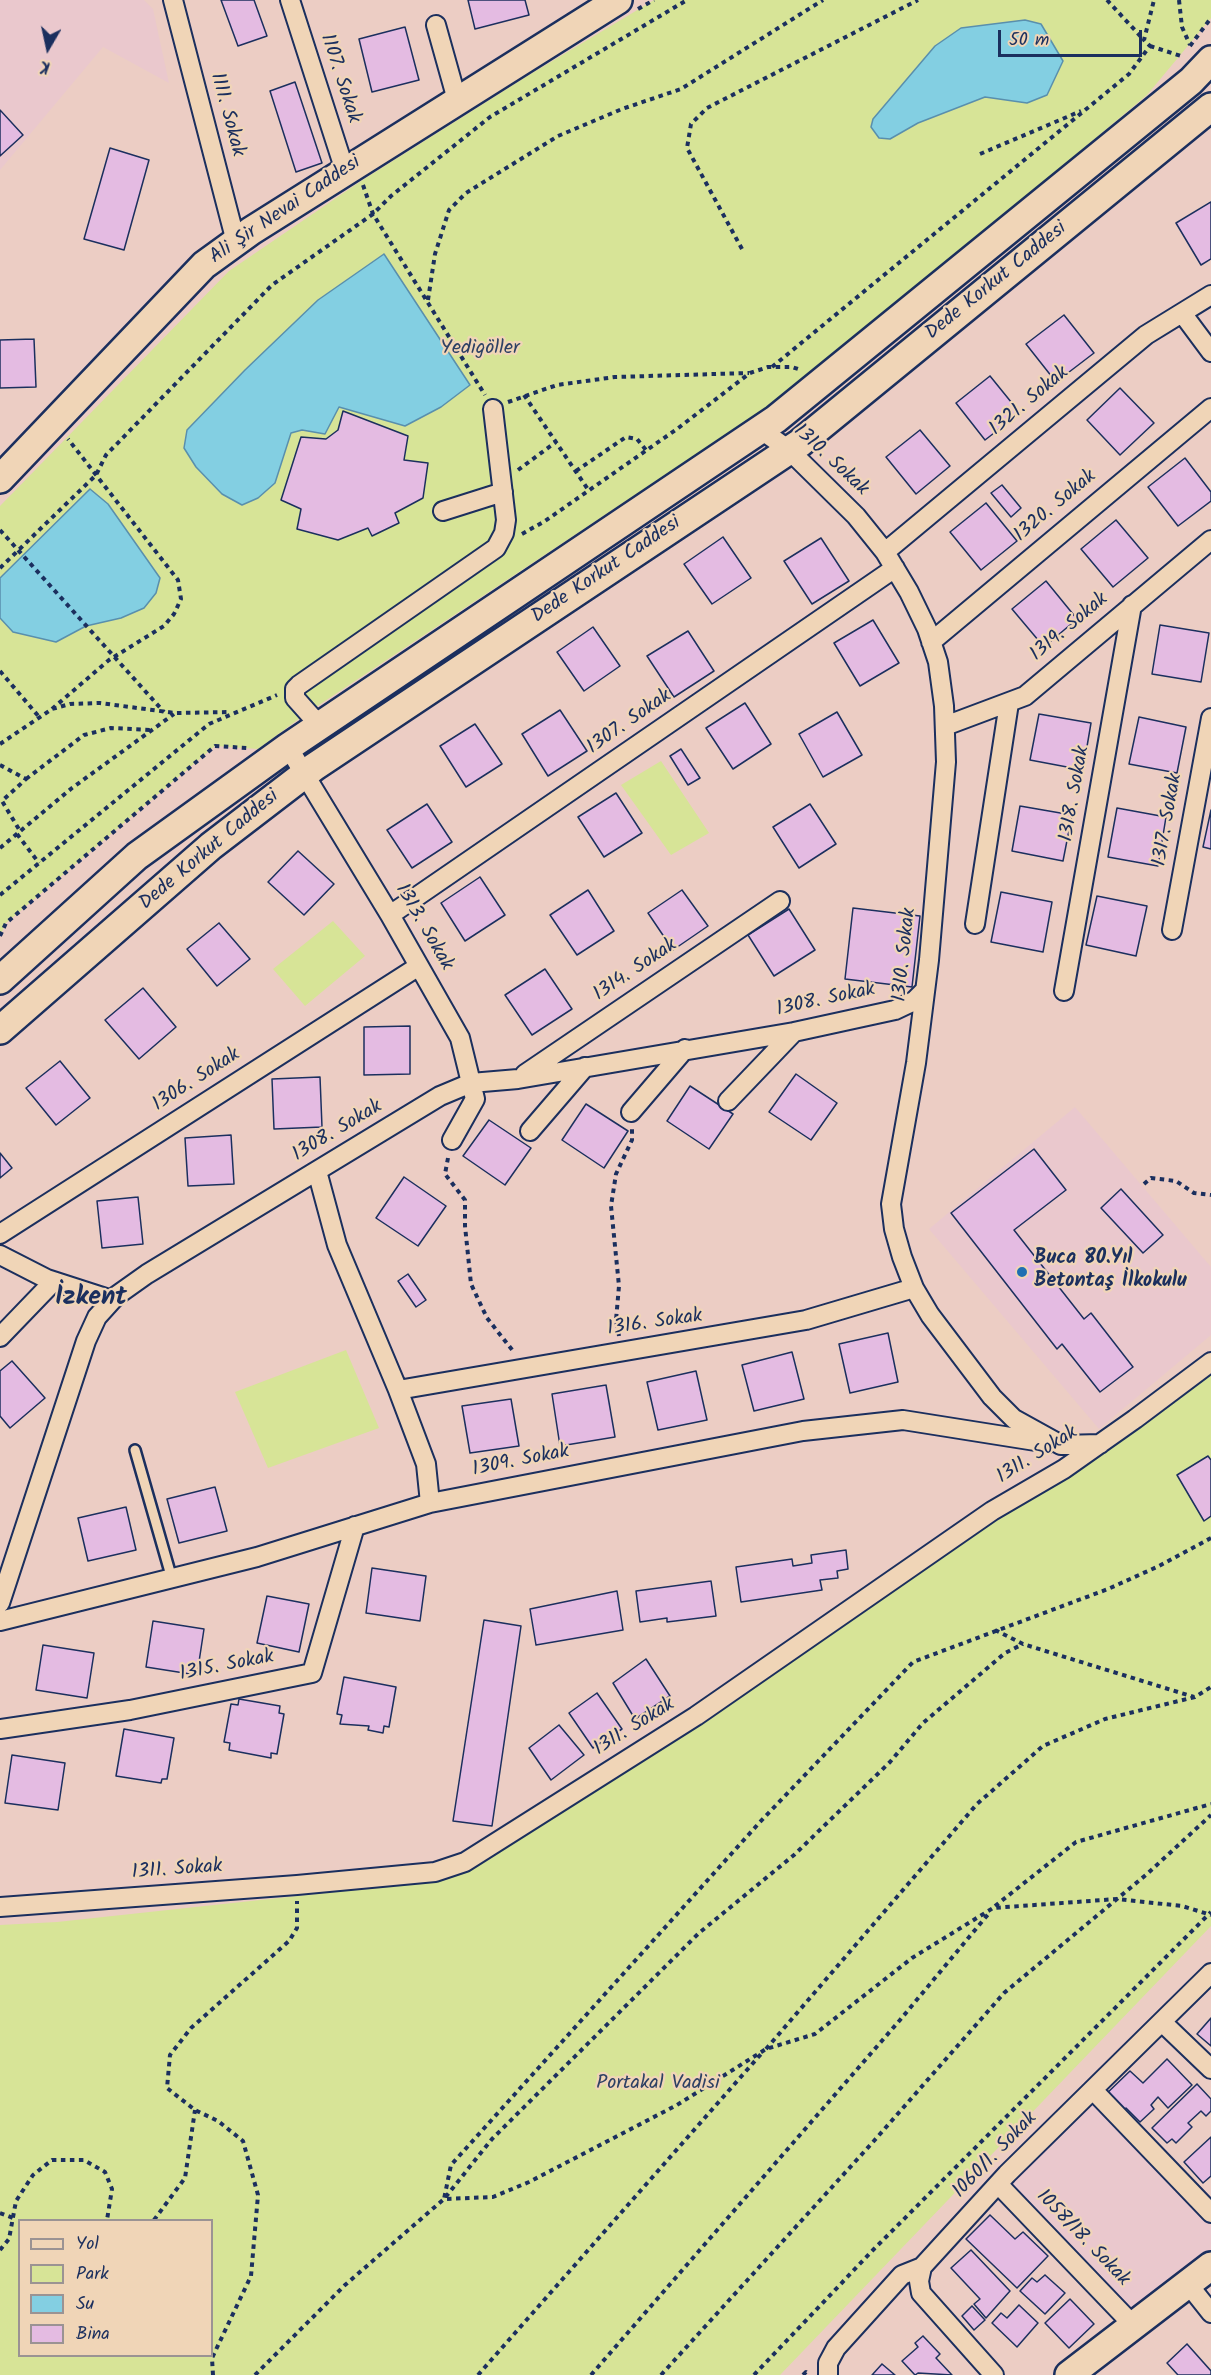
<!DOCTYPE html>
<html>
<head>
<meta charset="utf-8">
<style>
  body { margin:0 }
  #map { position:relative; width:1211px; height:2375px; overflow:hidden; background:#eccdc4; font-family:Kalam,sans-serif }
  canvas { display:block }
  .legend { position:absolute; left:18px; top:2219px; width:195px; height:138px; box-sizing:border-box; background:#f0d5b7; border:2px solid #9b9393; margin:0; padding:8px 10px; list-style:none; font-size:18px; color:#1b2f5e }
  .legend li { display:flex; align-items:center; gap:12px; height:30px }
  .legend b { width:30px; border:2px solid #9b9393 }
  .north { position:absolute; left:18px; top:18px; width:60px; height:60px; -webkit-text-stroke:4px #f0d5b7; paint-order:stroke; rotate:189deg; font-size:16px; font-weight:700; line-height:24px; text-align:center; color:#1b2f5e }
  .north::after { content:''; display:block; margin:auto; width:21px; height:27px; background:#1b2f5e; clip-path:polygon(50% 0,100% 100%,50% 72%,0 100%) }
  .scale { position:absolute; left:998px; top:30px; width:144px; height:27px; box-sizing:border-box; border:3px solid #1b2f5e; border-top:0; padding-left:8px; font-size:18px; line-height:21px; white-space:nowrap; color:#1b2f5e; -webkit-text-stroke:4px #f0d5b7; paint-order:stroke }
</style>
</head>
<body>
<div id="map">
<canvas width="1211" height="2375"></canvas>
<ul class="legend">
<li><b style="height:8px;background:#f0d5b7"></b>Yol</li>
<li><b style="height:16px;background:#d7e497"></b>Park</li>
<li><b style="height:16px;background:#83cfe2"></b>Su</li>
<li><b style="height:16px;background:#e4bbe2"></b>Bina</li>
</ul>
<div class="north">K</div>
<div class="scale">50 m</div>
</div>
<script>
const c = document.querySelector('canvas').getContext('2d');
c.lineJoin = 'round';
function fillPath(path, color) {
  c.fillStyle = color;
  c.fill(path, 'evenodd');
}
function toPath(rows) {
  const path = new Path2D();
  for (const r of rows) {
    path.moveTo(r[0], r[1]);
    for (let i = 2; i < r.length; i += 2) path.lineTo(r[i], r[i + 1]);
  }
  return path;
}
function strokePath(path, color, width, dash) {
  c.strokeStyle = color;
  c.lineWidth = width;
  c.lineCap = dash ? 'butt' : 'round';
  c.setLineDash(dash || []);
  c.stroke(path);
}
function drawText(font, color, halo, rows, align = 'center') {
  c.font = font + ' Kalam,sans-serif';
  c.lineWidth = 4.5;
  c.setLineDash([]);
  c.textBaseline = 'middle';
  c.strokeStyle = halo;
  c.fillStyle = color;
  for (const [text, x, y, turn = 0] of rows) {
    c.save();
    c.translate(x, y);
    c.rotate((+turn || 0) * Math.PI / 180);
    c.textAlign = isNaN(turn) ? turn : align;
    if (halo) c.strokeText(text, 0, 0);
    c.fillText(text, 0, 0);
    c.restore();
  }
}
fillPath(toPath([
  [0,0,144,0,153,9,169,83,103,47,0,170],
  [1075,1107,1211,1267,1211,1335,1099,1429,929,1229],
  [1092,2099,1211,2225,1211,2251,1133,2314,1010,2184]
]), '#eac8cd');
fillPath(toPath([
  [654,0,1211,0,1211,18,1147,95,974,240,776,401,307,713,258,749,215,746,6,923,0,936,0,506,229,271,361,181,529,75],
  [661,761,709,833,671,855,621,785],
  [333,921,365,956,305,1006,273,969],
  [346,1350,379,1428,268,1468,235,1392],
  [1211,1366,1211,1926,780,2375,0,2375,0,1925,57,1922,445,1880],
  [20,2220,212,2220,212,2356,20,2356]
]), '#d7e497');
const water = toPath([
  [1025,20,1041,24,1063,61,1047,95,1027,103,985,97,918,123,890,139,879,138,871,127,873,119,935,46,961,28,1025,20],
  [384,254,470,385,441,407,405,426,339,407,325,434,302,430,291,433,275,483,258,498,242,505,222,494,196,467,184,448,187,430,245,370,318,300,384,254],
  [90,489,108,504,160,578,156,593,144,608,121,618,86,626,56,642,13,632,0,618,0,578,90,489]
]);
fillPath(water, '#83cfe2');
strokePath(water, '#598fad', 1.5);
const building = toPath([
  [221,0,254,0,267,36,238,46,221,0],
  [468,0,525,0,529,15,475,29,468,0],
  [405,27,419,80,372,92,359,39,405,27],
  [295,82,322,163,296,172,270,91,295,82],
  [0,110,23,135,0,156,0,110],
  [110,148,149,160,124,250,84,239,110,148],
  [1211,202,1211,259,1201,265,1176,223,1211,202],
  [1064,315,1094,353,1056,382,1026,344,1064,315],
  [34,339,36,387,0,388,0,340,34,339],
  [990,376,1020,413,985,440,956,403,990,376],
  [1120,388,1154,423,1120,455,1087,420,1120,388],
  [343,411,408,436,404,460,428,463,423,498,395,513,399,523,372,536,368,528,338,540,297,529,301,509,281,500,301,437,326,439,338,430,343,411],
  [920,430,950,466,916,494,886,457,920,430],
  [1185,458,1211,492,1211,501,1178,526,1148,487,1185,458],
  [1002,485,1021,508,1011,517,991,493,1002,485],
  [986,503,1017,541,981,570,950,532,986,503],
  [1116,520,1148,558,1113,587,1081,549,1116,520],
  [723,537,751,578,712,604,684,564,723,537],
  [821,538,849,581,812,604,784,561,821,538],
  [1046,581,1077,619,1044,647,1012,609,1046,581],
  [873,620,899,663,860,686,834,643,873,620],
  [1160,625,1209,633,1201,682,1152,674,1160,625],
  [593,627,620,666,584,691,557,652,593,627],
  [688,631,714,671,674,697,647,656,688,631],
  [745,703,771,744,733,769,706,728,745,703],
  [560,710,587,751,548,776,522,734,560,710],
  [837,712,862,755,823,777,799,734,837,712],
  [1039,714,1091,723,1083,770,1030,760,1039,714],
  [1139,717,1186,727,1177,773,1129,764,1139,717],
  [475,724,502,764,466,787,440,746,475,724],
  [681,749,700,778,688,785,670,756,681,749],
  [616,793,642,833,604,857,578,817,616,793],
  [427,804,452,842,412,868,387,830,427,804],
  [810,804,836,844,799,868,773,827,810,804],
  [1020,806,1072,815,1063,861,1012,851,1020,806],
  [1117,808,1166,817,1158,866,1108,857,1117,808],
  [1211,810,1211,849,1203,847,1211,810],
  [298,851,334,884,304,915,268,882,298,851],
  [480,877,505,915,465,941,441,903,480,877],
  [588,890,614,931,577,955,550,915,588,890],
  [682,890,708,926,673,950,648,913,682,890],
  [1001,892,1052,902,1043,952,991,942,1001,892],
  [1097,896,1147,906,1136,956,1086,945,1097,896],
  [853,908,920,916,912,987,845,979,853,908],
  [789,909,815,950,774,976,748,935,789,909],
  [219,923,250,959,217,986,187,949,219,923],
  [545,969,572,1009,532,1035,505,995,545,969],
  [143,988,176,1027,139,1059,105,1020,143,988],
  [410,1026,410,1074,364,1075,364,1027,410,1026],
  [60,1061,90,1098,56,1125,26,1088,60,1061],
  [796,1074,837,1103,811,1140,769,1112,796,1074],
  [320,1077,322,1127,274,1129,272,1079,320,1077],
  [690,1086,733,1114,709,1149,667,1121,690,1086],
  [586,1104,628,1131,604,1168,562,1140,586,1104],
  [489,1120,531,1148,505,1185,463,1156,489,1120],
  [231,1135,234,1184,188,1186,185,1138,231,1135],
  [1034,1149,1066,1190,1014,1230,1084,1319,1091,1313,1133,1367,1100,1392,1062,1344,1057,1349,951,1213,1034,1149],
  [0,1153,12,1168,0,1178,0,1153],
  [404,1177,446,1206,418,1246,376,1218,404,1177],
  [1121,1189,1163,1235,1143,1253,1101,1208,1121,1189],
  [138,1197,143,1244,102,1248,97,1201,138,1197],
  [408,1274,426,1300,416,1307,398,1281,408,1274],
  [888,1333,898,1382,850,1393,839,1344,888,1333],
  [792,1352,804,1399,754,1411,742,1365,792,1352],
  [12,1361,45,1398,10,1428,0,1416,0,1371,12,1361],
  [696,1371,707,1420,658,1430,647,1382,696,1371],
  [606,1385,615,1437,560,1446,552,1394,606,1385],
  [511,1399,519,1446,470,1453,462,1406,511,1399],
  [1208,1456,1211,1460,1211,1516,1204,1521,1177,1475,1208,1456],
  [215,1487,227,1531,179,1543,167,1499,215,1487],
  [126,1507,136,1550,88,1561,78,1518,126,1507],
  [846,1550,848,1569,837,1571,838,1578,820,1580,822,1590,741,1602,736,1567,792,1559,793,1566,812,1563,811,1555,846,1550],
  [372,1568,426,1576,420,1621,366,1613,372,1568],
  [711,1581,716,1616,667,1622,667,1618,640,1622,636,1591,711,1581],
  [617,1591,623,1630,536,1645,530,1609,617,1591],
  [267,1596,309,1604,299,1652,257,1643,267,1596],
  [484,1620,521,1626,492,1826,453,1821,484,1620],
  [153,1621,204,1629,197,1675,146,1667,153,1621],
  [43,1645,94,1653,87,1698,36,1690,43,1645],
  [646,1659,670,1696,635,1719,613,1683,646,1659],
  [344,1677,396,1687,389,1727,384,1726,383,1733,368,1730,369,1726,340,1724,342,1715,337,1714,344,1677],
  [597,1693,622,1729,593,1748,569,1713,597,1693],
  [239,1699,280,1706,279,1713,284,1714,277,1754,271,1753,271,1758,229,1750,230,1743,224,1742,231,1704,238,1705,239,1699],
  [559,1725,584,1755,551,1780,529,1748,559,1725],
  [124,1729,174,1738,167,1779,162,1779,161,1783,116,1776,124,1729],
  [12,1755,65,1763,58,1810,5,1803,12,1755],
  [1211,2018,1211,2046,1197,2034,1211,2018],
  [1167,2059,1192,2085,1168,2108,1158,2097,1151,2105,1154,2109,1140,2122,1126,2108,1119,2114,1103,2097,1130,2071,1143,2083,1167,2059],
  [1197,2084,1211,2099,1211,2111,1206,2116,1201,2111,1188,2123,1192,2127,1176,2143,1172,2139,1167,2143,1152,2128,1197,2084],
  [1211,2137,1211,2176,1203,2183,1184,2162,1211,2137],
  [990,2215,1015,2239,1023,2232,1048,2256,1017,2288,966,2239,990,2215],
  [971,2250,1010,2291,986,2318,974,2304,980,2299,951,2268,971,2250],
  [1045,2275,1065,2293,1045,2314,1020,2291,1032,2278,1037,2282,1045,2275],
  [1070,2299,1094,2324,1069,2348,1045,2323,1070,2299],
  [1019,2305,1038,2323,1017,2347,992,2323,1001,2313,1007,2318,1019,2305],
  [972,2306,985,2320,974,2330,962,2316,972,2306],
  [923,2336,940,2354,936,2358,952,2375,918,2373,915,2375,902,2361,918,2347,915,2343,923,2336],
  [1187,2344,1211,2371,1211,2375,1178,2375,1167,2363,1187,2344],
  [882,2364,895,2375,872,2375,882,2364]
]);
fillPath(building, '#e4bbe2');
strokePath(building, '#1b2f5e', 1.5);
const lane = toPath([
  [135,1450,172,1579]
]);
const street = toPath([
  [173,0,236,242],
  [290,0,345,171],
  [436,25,457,100],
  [1182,313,1211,352],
  [760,429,789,450,856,516,885,552,909,592,927,629,938,662,944,706,946,762,929,960,916,1063,891,1204,894,1229,902,1257,914,1288,930,1315,992,1397,1014,1419,1061,1445,1100,1444],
  [443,511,503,492],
  [885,552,1146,335,1211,295],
  [931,642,1211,408],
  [320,726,295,698,295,689,299,685,496,548,504,533,506,520,493,409],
  [945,726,1025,696,1211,540],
  [288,747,390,915,460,1038,475,1099,452,1140],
  [390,915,895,568],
  [975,924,1009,703],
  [1172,930,1211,718],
  [1064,991,1132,605],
  [525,1074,780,901],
  [728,1101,794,1032],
  [631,1112,685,1049],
  [530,1131,585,1067],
  [317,1171,337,1245,398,1390,806,1320,914,1288],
  [0,1234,419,966],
  [0,1255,47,1279,112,1300],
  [0,1337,53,1282],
  [398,1390,426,1464,430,1503],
  [0,1603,86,1341,97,1317,116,1296,147,1274,440,1096,471,1083,518,1079,794,1032,895,1010,914,1001,925,990],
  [0,1621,257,1557,430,1503,803,1431,903,1420,1048,1443],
  [0,1729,130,1710,312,1673,355,1526],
  [0,1907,297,1885,435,1872,465,1862,696,1716,992,1511,1064,1469,1135,1419,1211,1362],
  [1162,2022,1211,2069],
  [1093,2090,1211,2213],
  [998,2184,1134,2326],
  [922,2267,919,2281,921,2293,994,2375],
  [1188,2284,1211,2313],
  [828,2375,828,2363,836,2348,902,2275,922,2267,1007,2174,1211,1973]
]);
const secondary = toPath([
  [0,479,204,265,251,231,618,0],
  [0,980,137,856,288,747,776,419,1191,81,1211,60],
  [0,1030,211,846,314,767,800,443,1211,107],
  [1069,2375,1211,2266]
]);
strokePath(lane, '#1b2f5e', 14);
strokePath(street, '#1b2f5e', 22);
strokePath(secondary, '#1b2f5e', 32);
strokePath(toPath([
  [1107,0,1144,40],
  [1179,0,1182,27,1190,45],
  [638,9,654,0],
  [1150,46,1181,56,1183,54],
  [1190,46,1211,18],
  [980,154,1081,111],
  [363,185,373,214,485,395],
  [742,249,687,148,691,124,707,108,918,0],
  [428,300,435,254,449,210,466,193,558,136,622,109,681,89,823,0],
  [772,367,1129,74,1150,46,1144,40,1154,0],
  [524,395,589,491],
  [508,402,557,385,615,377,749,373],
  [518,470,556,442],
  [576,471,626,437,637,439,646,450],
  [522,534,545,521,677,429,750,373,768,367,792,367,801,370],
  [0,568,96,475,106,455,272,285,373,214,391,196,490,117,687,0],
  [0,671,40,718],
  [52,709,109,660,164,626,174,614,181,599,178,580,68,439],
  [0,744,52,709,70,704,100,703,175,713,229,712],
  [0,765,26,779,2,801,20,831],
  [26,779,84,735,111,728,151,730],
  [17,834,39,863],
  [0,848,72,788,174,714],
  [0,895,209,724,277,695],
  [0,936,6,923,215,746,247,748],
  [448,1158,445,1174,465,1200,465,1226,471,1284,487,1318,513,1351],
  [1144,1184,1151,1178,1176,1181,1194,1193,1211,1195],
  [619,1336,616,1320,619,1286,611,1206,616,1174,632,1140,632,1129],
  [1211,1538,1159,1566,1108,1589,913,1662,760,1822,451,2165,444,2199,493,2197,529,2182,677,2105,766,2049,815,2034,912,1958,993,1908,1117,1899,1182,1906,1211,1915],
  [995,1630,1023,1644,1194,1697],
  [995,1906,1076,1842,1211,1804],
  [766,2049,977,1804,1043,1746,1105,1719,1195,1697,1211,1687],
  [0,2213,13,2218],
  [154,2220,185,2178,195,2110],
  [0,2250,9,2239,16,2201,33,2175,52,2160,84,2160,105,2172,112,2189,107,2220],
  [213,2375,212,2358,251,2276,258,2195,243,2141,218,2121,195,2110,167,2088,170,2055,191,2028,289,1941,297,1928,297,1901],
  [255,2375,345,2285,444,2199,492,2139,699,1933,794,1855,890,1762,923,1723,1005,1653,1023,1644],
  [478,2375,761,2054],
  [591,2375,900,2020,990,1912],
  [661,2375,873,2142,1004,1993,1147,1874,1211,1815],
  [754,2375,874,2249,1211,1912],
  [803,2375,806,2372,809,2375]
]), '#1b2f5e', 4, [4.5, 4.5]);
strokePath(lane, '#f0d5b7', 9);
strokePath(street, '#f0d5b7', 18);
strokePath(secondary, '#f0d5b7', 27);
strokePath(toPath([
  [0,530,164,712]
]), '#1b2f5e', 4, [4.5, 4.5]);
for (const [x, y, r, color] of [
  [1022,1272,6,"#1f6fb2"]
]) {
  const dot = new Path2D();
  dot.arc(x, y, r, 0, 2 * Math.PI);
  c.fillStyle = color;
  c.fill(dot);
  strokePath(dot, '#f0d5b7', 2);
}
drawText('20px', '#1b2f5e', '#f0d5b7', [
  ["1107. Sokak",339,79,72],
  ["1111. Sokak",226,115,75],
  ["Ali Şir Nevai Caddesi",286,211,-34],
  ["Dede Korkut Caddesi",997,282,-39],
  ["1321. Sokak",1030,402,-40],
  ["1310. Sokak",830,461,43],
  ["1320. Sokak",1056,507,-40],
  ["Dede Korkut Caddesi",607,571,-34],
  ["1319. Sokak",1070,628,-40],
  ["1307. Sokak",630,723,-35],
  ["1318. Sokak",1076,794,-80],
  ["1317. Sokak",1169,820,-80],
  ["Dede Korkut Caddesi",210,851,-40],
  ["1313. Sokak",423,928,60],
  ["1310. Sokak",906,955,-84],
  ["1314. Sokak",636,971,-34],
  ["1308. Sokak",826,1001,-12],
  ["1306. Sokak",197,1081,-33],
  ["1308. Sokak",338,1132,-31],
  ["1316. Sokak",655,1324,-8],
  ["1311. Sokak",1038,1456,-32],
  ["1309. Sokak",521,1462,-11],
  ["1315. Sokak",227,1667,-11],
  ["1311. Sokak",635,1728,-32],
  ["1311. Sokak",177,1871,-4],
  ["1060/1. Sokak",996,2156,-46],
  ["1058/18. Sokak",1082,2239,46]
]);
drawText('20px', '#2e4164', '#f0d5b7', [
  ["Yedigöller",480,350],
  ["Portakal Vadisi",658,2085]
]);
drawText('bold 20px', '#1b2f5e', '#f0d5b7', [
  ["Buca 80.Yıl",1034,1260],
  ["Betontaş İlkokulu",1034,1283]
], 'left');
drawText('bold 26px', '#1b2f5e', '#f0d5b7', [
  ["İzkent",91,1300]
]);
</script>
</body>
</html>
